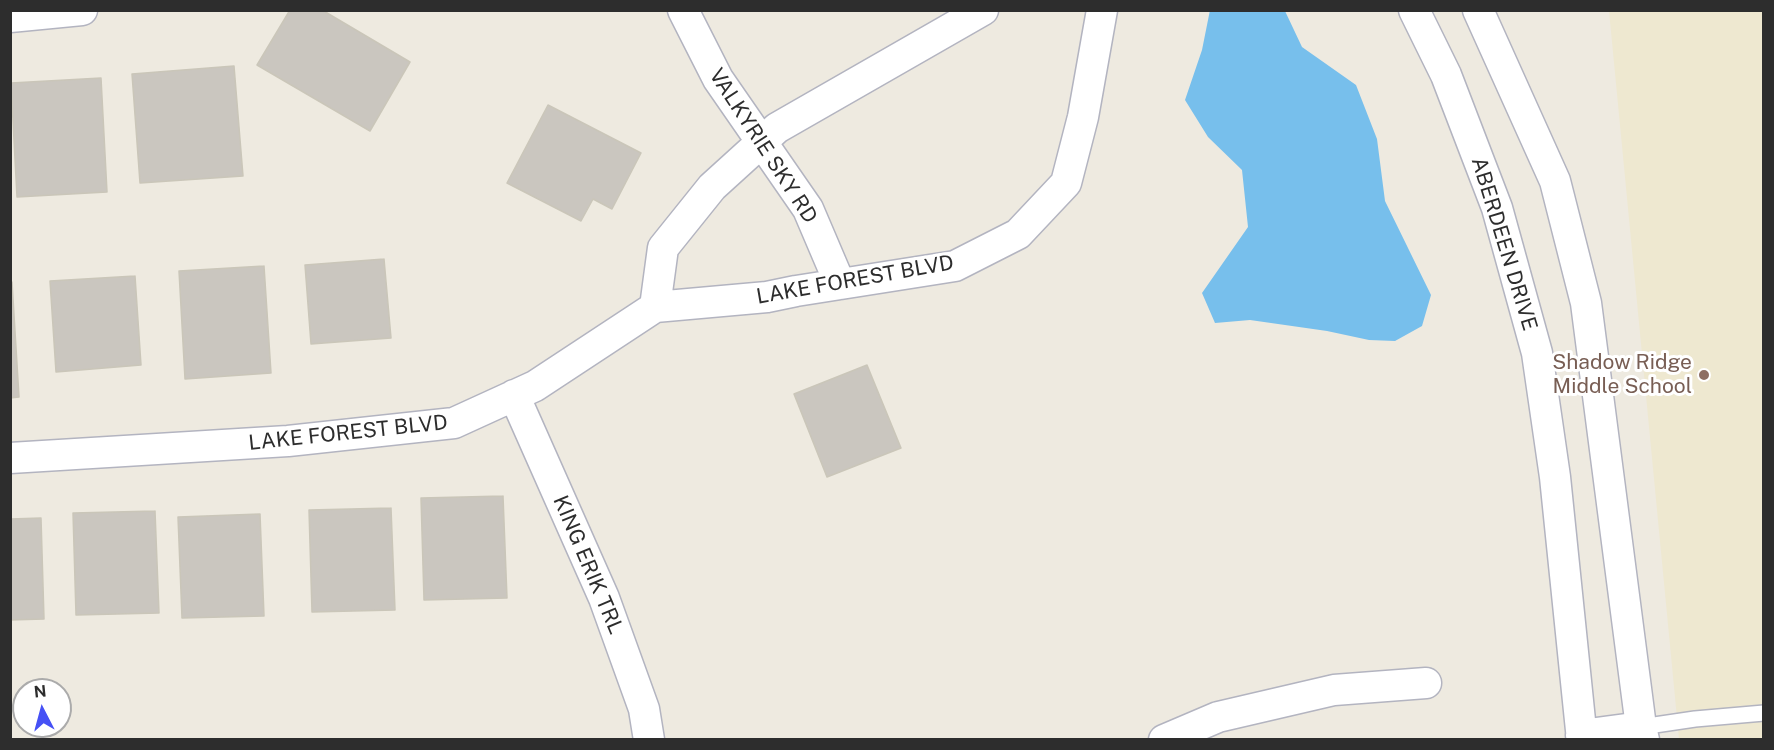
<!DOCTYPE html>
<html>
<head>
<meta charset="utf-8">
<style>
  body { margin:0 }
  #map { position:relative; width:1774px; height:750px; overflow:hidden; background:#eeeae0; font-family:"Public Sans",sans-serif }
  canvas { display:block }
  .frame { position:absolute; inset:0; border:12px solid #2d2d2d; pointer-events:none }
  .north { position:absolute; left:12px; top:678px; width:60px; height:60px; box-sizing:border-box; background:#fff; border:2px solid #ababab; border-radius:50%; rotate:354deg; font-size:16px; font-weight:700; line-height:24px; text-align:center; color:#2d2d2d }
  .north::after { content:''; display:block; margin:auto; width:21px; height:27px; background:#4651f5; clip-path:polygon(50% 0,100% 100%,50% 72%,0 100%) }
</style>
</head>
<body>
<div id="map">
<canvas width="1774" height="750"></canvas>
<div class="frame"></div>
<div class="north">N</div>
</div>
<script>
const c = document.querySelector('canvas').getContext('2d');
c.lineJoin = 'round';
function fillPath(path, color) {
  c.fillStyle = color;
  c.fill(path, 'evenodd');
}
function toPath(rows) {
  const path = new Path2D();
  for (const r of rows) {
    path.moveTo(r[0], r[1]);
    for (let i = 2; i < r.length; i += 2) path.lineTo(r[i], r[i + 1]);
  }
  return path;
}
function strokePath(path, color, width, dash) {
  c.strokeStyle = color;
  c.lineWidth = width;
  c.lineCap = dash ? 'butt' : 'round';
  c.setLineDash(dash || []);
  c.stroke(path);
}
function drawText(font, color, halo, rows, align = 'center') {
  c.font = font + ' "Public Sans",sans-serif';
  c.lineWidth = 6;
  c.setLineDash([]);
  c.textBaseline = 'middle';
  c.strokeStyle = halo;
  c.fillStyle = color;
  for (const [text, x, y, turn = 0] of rows) {
    c.save();
    c.translate(x, y);
    c.rotate((+turn || 0) * Math.PI / 180);
    c.textAlign = isNaN(turn) ? turn : align;
    if (halo) c.strokeText(text, 0, 0);
    c.fillText(text, 0, 0);
    c.restore();
  }
}
fillPath(toPath([
  [1609,11,1763,11,1763,739,1679,739]
]), '#eee8d0');
fillPath(toPath([
  [1210,10,1285,11,1302,47,1356,85,1377,139,1385,201,1431,295,1422,326,1395,341,1369,340,1327,331,1250,320,1215,323,1202,293,1248,227,1242,170,1208,137,1185,100,1202,50]
]), '#77bfec');
const building = toPath([
  [290,10,322,10,410,62,370,131,257,65,290,10],
  [234,66,243,176,140,183,132,74,234,66],
  [101,78,107,192,17,197,11,83,101,78],
  [548,105,641,153,612,209,593,199,581,221,507,183,548,105],
  [384,259,391,338,311,344,305,265,384,259],
  [264,266,271,373,185,379,179,271,264,266],
  [135,276,141,365,56,372,50,281,135,276],
  [10,282,12,282,19,397,10,398,10,282],
  [867,365,901,448,827,477,794,394,867,365],
  [503,496,507,598,424,600,421,498,503,496],
  [391,508,395,610,312,612,309,510,391,508],
  [155,511,159,613,76,615,73,513,155,511],
  [260,514,264,616,182,618,178,517,260,514],
  [41,518,44,619,10,620,10,519,41,518]
]);
fillPath(building, '#cac6bf');
strokePath(building, '#cac6b9', 1.5);
const lane = toPath([
  [1641,727,1695,719,1764,713]
]);
const street = toPath([
  [683,10,718,79,808,209,840,284],
  [1414,10,1446,75,1497,208,1537,353,1555,477,1582,740],
  [1478,10,1555,181,1586,303,1641,727,1644,740],
  [10,17,82,10],
  [655,307,663,248,712,187,777,128,983,10],
  [514,395,604,598,644,709,649,740],
  [10,458,288,441,454,423,535,386,655,307,767,297,796,291,955,266,1018,234,1066,183,1083,117,1102,10],
  [1581,735,1641,727],
  [1164,740,1218,717,1334,690,1426,683]
]);
strokePath(lane, '#b3b4c0', 18);
strokePath(street, '#b3b4c0', 33);
strokePath(lane, '#fff', 15);
strokePath(street, '#fff', 30);
for (const [x, y, r, color] of [
  [1704,375,6,"#8d6e63"]
]) {
  const dot = new Path2D();
  dot.arc(x, y, r, 0, 2 * Math.PI);
  c.fillStyle = color;
  c.fill(dot);
  strokePath(dot, '#fff', 2);
}
drawText('21px', '#2d2d2d', '#fff', [
  ["VALKYRIE SKY RD",763,146,57],
  ["ABERDEEN DRIVE",1504,244,73],
  ["LAKE FOREST BLVD",855,280,-10],
  ["LAKE FOREST BLVD",348,433,-6],
  ["KING ERIK TRL",588,565,67]
]);
drawText('21px', '#785e54', '#fff', [
  ["Shadow Ridge",1692,363],
  ["Middle School",1692,387]
], 'right');
</script>
</body>
</html>
